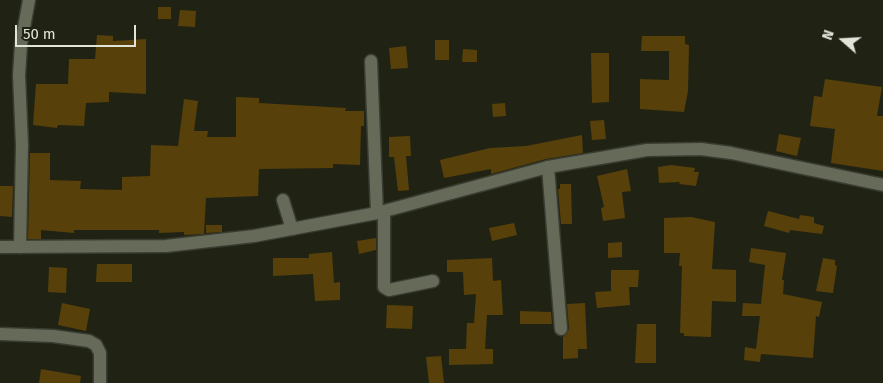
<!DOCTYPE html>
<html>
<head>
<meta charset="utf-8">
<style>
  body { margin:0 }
  #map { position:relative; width:883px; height:383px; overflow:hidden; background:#202314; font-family:"Fira Sans",sans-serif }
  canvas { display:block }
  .north { position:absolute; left:818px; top:15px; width:50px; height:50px; -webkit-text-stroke:4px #202314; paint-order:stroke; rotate:289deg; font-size:14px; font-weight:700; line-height:20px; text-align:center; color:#e1e4d9 }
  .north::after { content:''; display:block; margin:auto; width:18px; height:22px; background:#e1e4d9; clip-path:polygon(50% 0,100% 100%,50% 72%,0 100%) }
  .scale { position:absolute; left:15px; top:25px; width:121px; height:22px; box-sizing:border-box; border:2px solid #e1e4d9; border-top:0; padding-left:6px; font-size:15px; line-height:18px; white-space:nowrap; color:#e1e4d9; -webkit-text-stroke:4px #202314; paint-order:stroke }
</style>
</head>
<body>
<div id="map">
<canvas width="883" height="383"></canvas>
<div class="north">N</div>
<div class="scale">50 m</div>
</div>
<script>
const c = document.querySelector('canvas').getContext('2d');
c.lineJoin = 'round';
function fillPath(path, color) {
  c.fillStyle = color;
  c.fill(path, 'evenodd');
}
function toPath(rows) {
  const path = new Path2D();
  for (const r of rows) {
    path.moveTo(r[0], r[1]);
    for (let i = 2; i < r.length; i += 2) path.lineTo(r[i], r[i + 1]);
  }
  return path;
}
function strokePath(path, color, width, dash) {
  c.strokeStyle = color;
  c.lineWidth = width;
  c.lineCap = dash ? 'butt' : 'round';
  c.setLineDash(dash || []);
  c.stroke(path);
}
fillPath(toPath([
  [158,7,171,7,171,19,158,19],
  [180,10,196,11,195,27,178,26],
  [97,35,113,36,113,41,146,39,146,94,109,92,109,102,86,103,84,126,58,125,57,128,33,125,36,84,68,84,69,59,95,59],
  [642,36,685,36,685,44,689,45,688,91,684,112,640,109,640,79,669,80,669,51,641,51],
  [435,40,449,40,449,60,435,60],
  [406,46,408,68,391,69,389,48],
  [463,49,477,50,477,62,462,62],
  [591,53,609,53,609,102,592,103],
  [825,79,882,87,877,116,883,116,883,171,831,163,835,129,810,126,814,96,822,97],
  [236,97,259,98,259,103,346,108,345,111,364,111,364,126,361,126,360,165,333,164,333,168,259,169,258,196,206,198,204,234,184,235,184,232,159,233,159,230,74,230,74,233,41,230,41,239,28,239,30,153,50,153,50,180,81,181,80,189,122,190,122,177,150,176,151,145,178,146,184,99,198,101,194,131,208,131,207,137,236,137],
  [505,103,506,116,493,117,492,104],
  [604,120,606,139,592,140,590,121],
  [779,134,801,138,797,156,776,151],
  [582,135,583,153,546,159,491,174,491,169,444,178,440,160,490,148,526,146],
  [410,136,411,156,406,156,409,190,398,191,394,157,389,157,389,137],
  [671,165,695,168,694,172,699,172,696,186,679,184,680,182,659,183,658,167],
  [627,169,631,191,622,192,625,218,603,221,601,208,604,207,597,176],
  [560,184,571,184,572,224,561,224,558,189,560,189],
  [0,186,13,186,12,217,0,216],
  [768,211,799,219,800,215,814,217,814,223,824,226,822,234,790,230,789,233,764,226],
  [691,217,715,222,712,269,736,270,736,302,712,301,711,337,684,336,684,333,680,333,682,266,679,266,680,253,664,253,664,218],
  [514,223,517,235,492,241,489,228],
  [206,225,222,225,222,232,206,233],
  [376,238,376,250,359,254,357,241],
  [622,242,622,257,608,258,608,243],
  [751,248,786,253,782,280,784,280,783,294,822,302,819,317,816,316,813,358,761,354,760,362,744,360,745,347,756,349,760,316,742,316,743,303,761,304,765,265,749,262],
  [332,252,334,283,340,282,340,300,315,301,313,274,273,276,273,258,309,258,309,254],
  [492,258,493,281,501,280,503,315,487,315,485,349,493,349,493,364,449,365,449,349,466,349,467,323,474,323,476,294,464,295,463,272,447,272,447,260],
  [823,258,835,260,835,265,837,266,833,293,816,291],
  [97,264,132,264,132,282,96,282],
  [49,267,67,268,66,293,48,292],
  [611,270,639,270,638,287,629,287,630,305,597,308,595,292,611,291],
  [62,303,90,309,86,331,58,325],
  [585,303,587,349,578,349,578,358,563,359,563,337,569,329,567,304],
  [387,305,413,306,412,329,386,328],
  [520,311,551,312,552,324,520,324],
  [637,324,656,324,656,363,635,363],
  [441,356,444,383,429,383,426,357],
  [41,369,81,376,80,383,39,383]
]), '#574009');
const minor = toPath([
  [371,61,377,213],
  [548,167,561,329],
  [283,200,292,229],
  [384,211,384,287,389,290,433,281],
  [20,247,22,145,19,75,21,44,29,0],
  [0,334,53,336,89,341,96,345,100,353,100,383]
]);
const tertiary = toPath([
  [0,247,166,246,254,236,377,213,548,167,647,150,701,149,731,153,883,185]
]);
strokePath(minor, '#393c31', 15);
strokePath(tertiary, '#393c31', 15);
strokePath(minor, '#666a58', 12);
strokePath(tertiary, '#666a58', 12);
</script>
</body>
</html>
